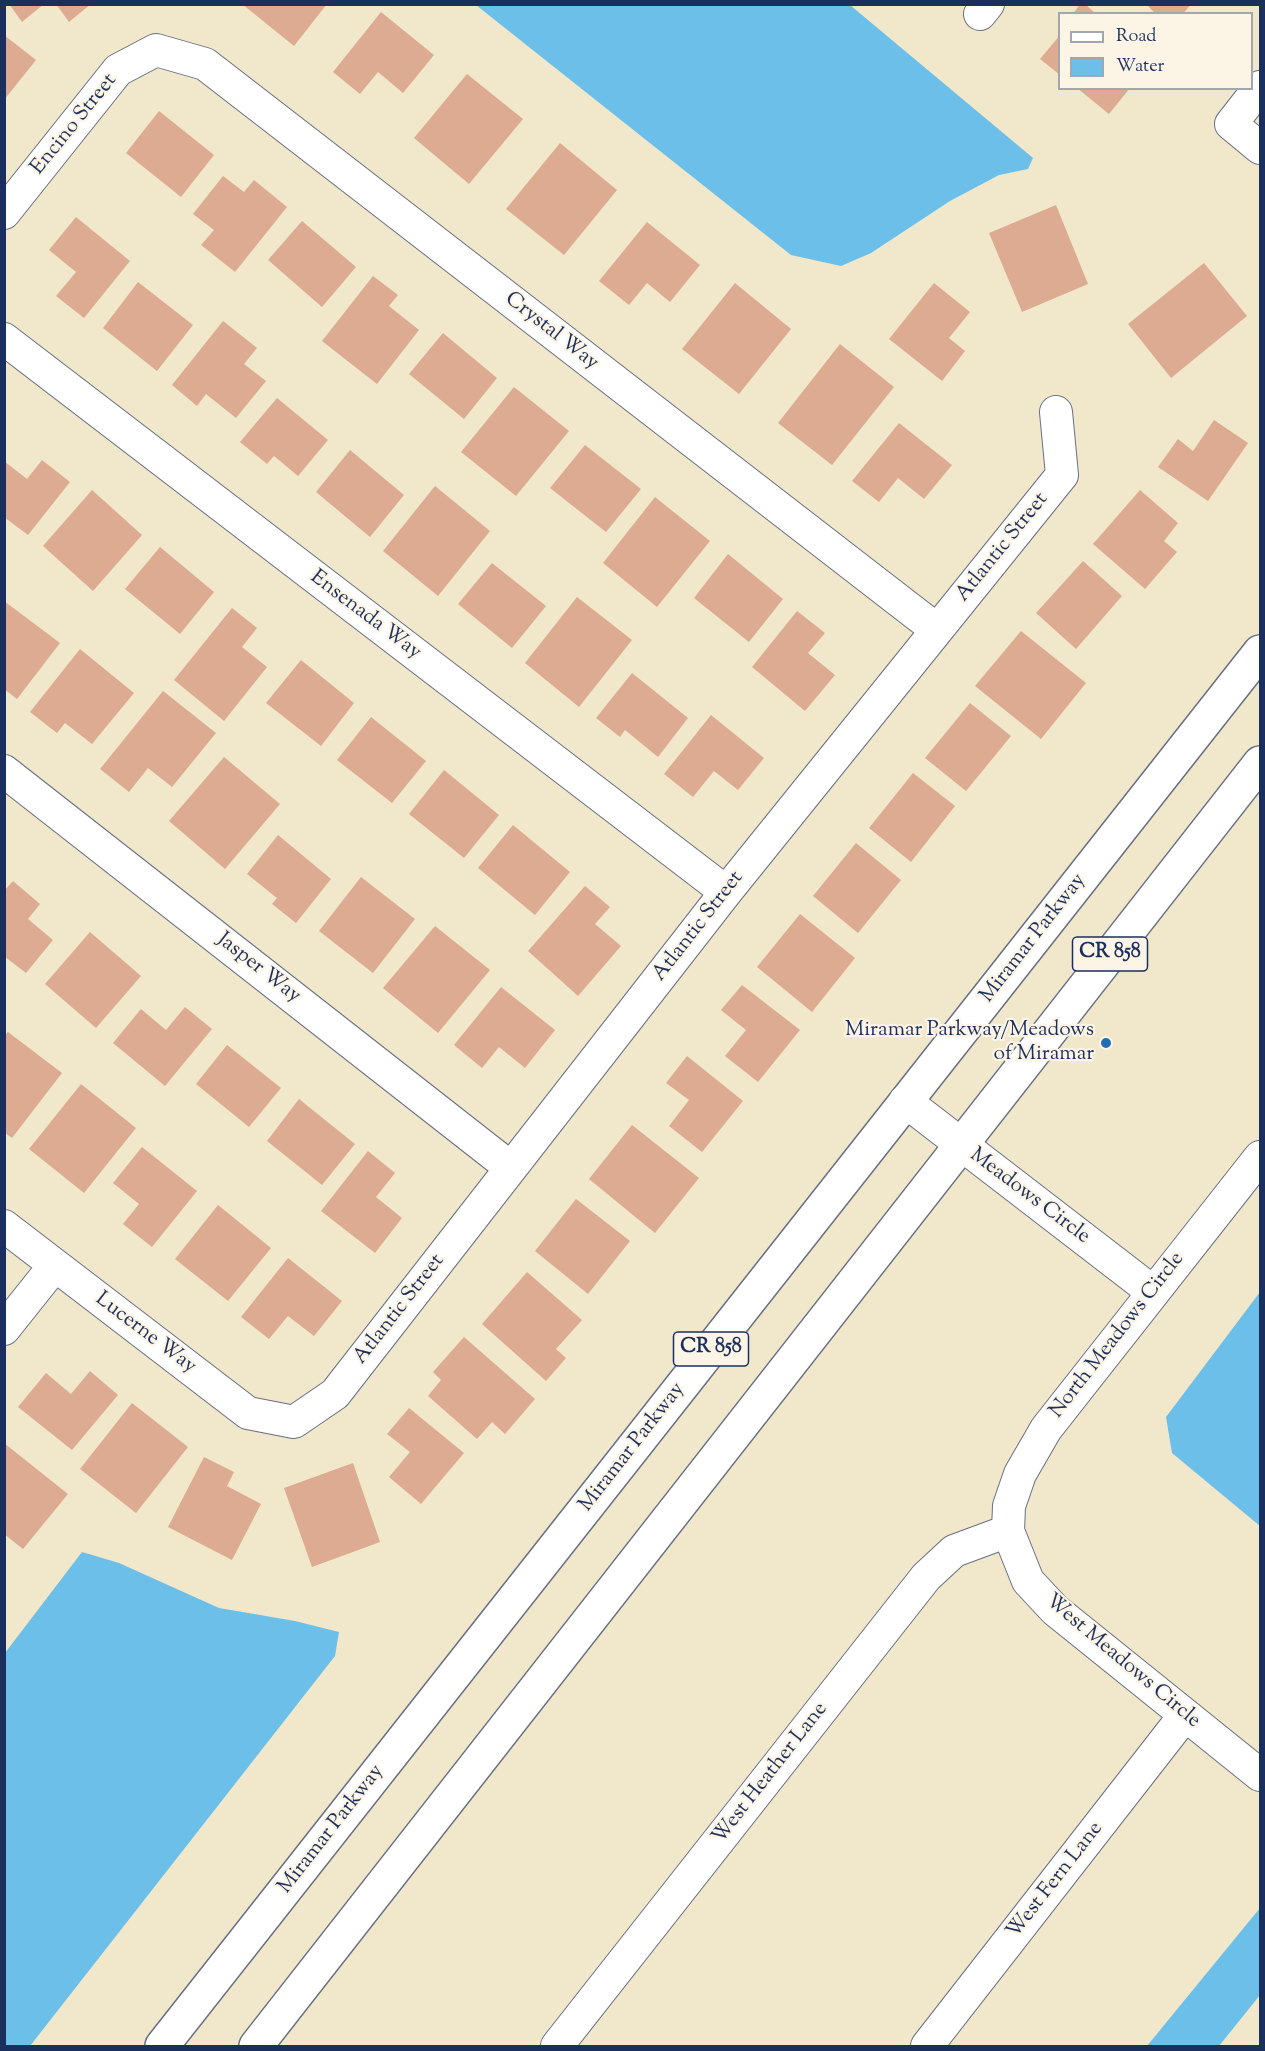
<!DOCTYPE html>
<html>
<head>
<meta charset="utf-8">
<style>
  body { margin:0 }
  #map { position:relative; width:1265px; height:2051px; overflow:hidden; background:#f1e7ca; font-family:"Sorts Mill Goudy",serif }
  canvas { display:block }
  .frame { position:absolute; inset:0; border:6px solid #1b2f5e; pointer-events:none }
  .legend { position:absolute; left:1058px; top:12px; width:195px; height:78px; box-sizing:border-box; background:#fcf5e5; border:2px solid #a2a6af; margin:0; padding:8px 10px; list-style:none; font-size:18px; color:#1b2f5e }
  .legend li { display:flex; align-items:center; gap:12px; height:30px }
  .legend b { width:30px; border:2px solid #a2a6af }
</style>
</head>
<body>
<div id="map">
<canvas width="1265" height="2051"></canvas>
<div class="frame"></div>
<ul class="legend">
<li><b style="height:8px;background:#fff"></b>Road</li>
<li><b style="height:16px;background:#6cbfe8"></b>Water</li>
</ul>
</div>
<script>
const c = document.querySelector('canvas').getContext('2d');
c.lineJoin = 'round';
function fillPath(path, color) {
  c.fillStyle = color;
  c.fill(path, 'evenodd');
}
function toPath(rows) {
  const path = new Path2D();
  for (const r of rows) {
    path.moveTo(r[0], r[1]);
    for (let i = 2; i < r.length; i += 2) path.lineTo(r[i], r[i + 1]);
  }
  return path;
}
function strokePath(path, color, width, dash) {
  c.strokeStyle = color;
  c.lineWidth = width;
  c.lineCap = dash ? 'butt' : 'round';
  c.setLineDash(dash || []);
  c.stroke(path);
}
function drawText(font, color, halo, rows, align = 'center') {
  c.font = font + ' "Sorts Mill Goudy",serif';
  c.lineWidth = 4.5;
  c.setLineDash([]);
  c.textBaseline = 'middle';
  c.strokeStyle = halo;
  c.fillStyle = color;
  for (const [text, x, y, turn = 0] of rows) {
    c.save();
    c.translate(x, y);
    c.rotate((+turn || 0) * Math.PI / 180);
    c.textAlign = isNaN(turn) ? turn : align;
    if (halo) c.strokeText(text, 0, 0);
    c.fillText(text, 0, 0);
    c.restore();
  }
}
fillPath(toPath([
  [476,5,850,5,1033,158,1028,169,999,175,950,201,871,253,841,266,791,255],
  [1260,1292,1260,1526,1172,1453,1166,1417],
  [82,1552,119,1563,219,1608,295,1621,339,1632,335,1656,30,2046,5,2046,5,1653],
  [1260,1908,1260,1995,1219,2046,1147,2046]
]), '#6cbfe8');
fillPath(toPath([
  [9,4,44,4,22,22],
  [56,4,91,4,69,22],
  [242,4,327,4,294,46],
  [1080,4,1085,4,1096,14,1073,14],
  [1146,4,1191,4,1183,14,1156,14],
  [381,12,434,55,403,93,378,72,360,94,333,72],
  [4,35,36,60,4,100],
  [1060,35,1060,75,1040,59],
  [467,74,523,119,469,184,414,138],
  [1077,88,1130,88,1109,114],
  [159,111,214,155,181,197,126,153],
  [560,143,617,190,564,255,506,209],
  [223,176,244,192,254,180,287,207,235,272,201,245,214,230,193,214],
  [1056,205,1088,284,1022,312,989,233],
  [76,217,130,261,84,318,56,296,76,272,49,250],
  [302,221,356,267,322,307,268,260],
  [647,222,700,265,670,302,647,283,629,305,599,281],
  [1204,263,1247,316,1171,378,1128,324],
  [373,276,398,295,389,306,419,330,377,384,322,341],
  [138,282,193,325,157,371,103,328],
  [735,283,791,329,739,394,682,349],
  [934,283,970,312,949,338,965,351,942,381,889,339],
  [223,321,257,348,244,364,266,381,236,418,206,394,197,406,172,385],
  [443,333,497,378,464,419,409,374],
  [840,344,894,387,832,465,778,423],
  [514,387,569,431,516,496,461,452],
  [277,398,328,440,298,476,274,456,267,464,240,442],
  [1214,420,1248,443,1208,501,1158,467,1178,439,1193,451],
  [899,423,952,465,924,499,898,478,879,502,852,481],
  [585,445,641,489,606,532,550,488],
  [350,450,404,495,370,537,316,492],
  [42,460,70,482,28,535,4,517,4,461,27,479],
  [435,486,490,531,438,596,383,551],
  [92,490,142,535,93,591,43,546],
  [1140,490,1178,523,1164,541,1177,552,1145,589,1093,544],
  [655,497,710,541,657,607,603,563],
  [160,547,214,592,180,634,125,589],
  [728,554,783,599,749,642,694,598],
  [1083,561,1122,596,1076,649,1036,613],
  [492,563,546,606,512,648,458,604],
  [577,597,632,640,579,707,525,663],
  [4,601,60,643,17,699,4,689],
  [232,608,257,628,242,647,267,667,224,721,174,680],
  [797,611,825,633,808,653,835,675,805,711,752,667],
  [1021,631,1086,683,1041,739,975,686],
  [80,649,134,693,92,744,65,723,57,733,30,712],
  [301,660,354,703,321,746,266,703],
  [632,673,688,718,658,757,625,730,620,737,596,718],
  [163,691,216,733,172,787,148,768,129,792,100,769],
  [970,703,1011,736,966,791,925,758],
  [711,715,764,758,738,790,714,771,693,797,664,774],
  [371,717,426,761,392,803,337,760],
  [224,757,280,804,225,869,169,821],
  [444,770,499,815,464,858,409,814],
  [913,773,955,806,911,862,869,828],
  [513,825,570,872,535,915,478,868],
  [278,835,331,879,296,923,272,904,277,898,247,874],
  [856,843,901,880,858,933,813,896],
  [361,877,415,919,373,973,319,931],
  [13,881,40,904,28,919,53,940,26,973,4,956,4,891],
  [585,886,610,907,595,924,621,946,578,996,528,951],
  [800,914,855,958,812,1012,757,967],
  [435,926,490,970,438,1033,383,988],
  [90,932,141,976,96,1028,45,984],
  [742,985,800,1030,758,1082,725,1056,746,1030,721,1010],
  [501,987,555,1030,525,1068,499,1047,482,1068,454,1045],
  [185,1007,212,1029,165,1086,113,1043,141,1009,166,1030],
  [8,1032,62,1073,12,1138,4,1132,4,1036],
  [227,1045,281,1088,249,1127,196,1084],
  [687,1056,743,1101,702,1152,669,1126,689,1100,666,1083],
  [81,1084,136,1128,84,1193,29,1149],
  [299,1099,355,1144,322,1185,267,1141],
  [632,1125,699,1178,655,1233,589,1179],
  [142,1147,197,1191,152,1247,123,1224,139,1204,113,1183],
  [368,1151,395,1173,376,1197,402,1218,375,1253,321,1211],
  [576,1199,630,1241,588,1294,535,1251],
  [218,1205,271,1248,228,1301,175,1259],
  [288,1258,342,1301,314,1336,288,1316,269,1339,241,1317],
  [527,1272,582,1320,556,1349,566,1358,546,1381,482,1324],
  [464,1337,535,1399,505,1434,492,1422,477,1439,428,1396,441,1380,433,1372],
  [90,1371,118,1395,72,1450,18,1407,46,1373,71,1394],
  [132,1403,188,1447,136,1513,80,1469],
  [409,1408,464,1453,421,1504,389,1477,410,1452,387,1434],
  [4,1443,68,1494,23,1549,4,1534],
  [204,1457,234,1472,227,1486,261,1504,232,1560,168,1527],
  [353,1463,380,1542,312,1567,284,1488]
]), '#ddab91');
const minor = toPath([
  [980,14,988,4],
  [1260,87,1231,124,1260,148],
  [4,213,118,70,156,50,205,64,937,630],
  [4,339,726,892],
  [4,771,511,1168],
  [905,1101,1153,1292],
  [1260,1157,1046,1429,1020,1474,1009,1506,1008,1531,1028,1581,1055,1610,1260,1775],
  [4,1226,248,1413,294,1422,335,1394,726,892,1062,475,1056,412],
  [4,1329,55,1265],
  [557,2046,926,1577,954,1551,1008,1531],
  [927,2046,1185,1715]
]);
const major = toPath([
  [162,2046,1260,652],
  [256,2046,1260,763]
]);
strokePath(minor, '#666f84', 34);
strokePath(major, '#666f84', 36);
strokePath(minor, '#fff', 32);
strokePath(major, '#fff', 33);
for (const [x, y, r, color] of [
  [1106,1043,6,"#1f6fb2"]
]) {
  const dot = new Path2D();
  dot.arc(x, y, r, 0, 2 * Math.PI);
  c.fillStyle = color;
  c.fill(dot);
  strokePath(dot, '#fcf5e5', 2);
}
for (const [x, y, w] of [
  [1110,954,75],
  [711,1349,75]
]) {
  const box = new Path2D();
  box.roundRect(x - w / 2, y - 17, w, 34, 4.5);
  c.fillStyle = '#fcf5e5';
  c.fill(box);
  strokePath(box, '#1b2f5e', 1.5);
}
drawText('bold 20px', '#1b2f5e', null, [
  ["CR 858",1110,954],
  ["CR 858",711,1349]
]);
drawText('21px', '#1b2f5e', '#fcf5e5', [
  ["Encino Street",75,125,-51],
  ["Crystal Way",551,332,38],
  ["Atlantic Street",1003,548,-51],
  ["Ensenada Way",365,616,37],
  ["Atlantic Street",699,927,-52],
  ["Miramar Parkway",1034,939,-52],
  ["Jasper Way",258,969,38],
  ["Meadows Circle",1029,1197,37],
  ["Atlantic Street",400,1310,-52],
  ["Lucerne Way",145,1334,37],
  ["North Meadows Circle",1118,1336,-52],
  ["Miramar Parkway",633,1448,-52],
  ["West Meadows Circle",1122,1662,40],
  ["West Heather Lane",771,1774,-52],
  ["Miramar Parkway",332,1830,-52],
  ["West Fern Lane",1056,1881,-52]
]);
drawText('21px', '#1b2f5e', '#fcf5e5', [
  ["Miramar Parkway/Meadows",1094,1031],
  ["of Miramar",1094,1055]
], 'right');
</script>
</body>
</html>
